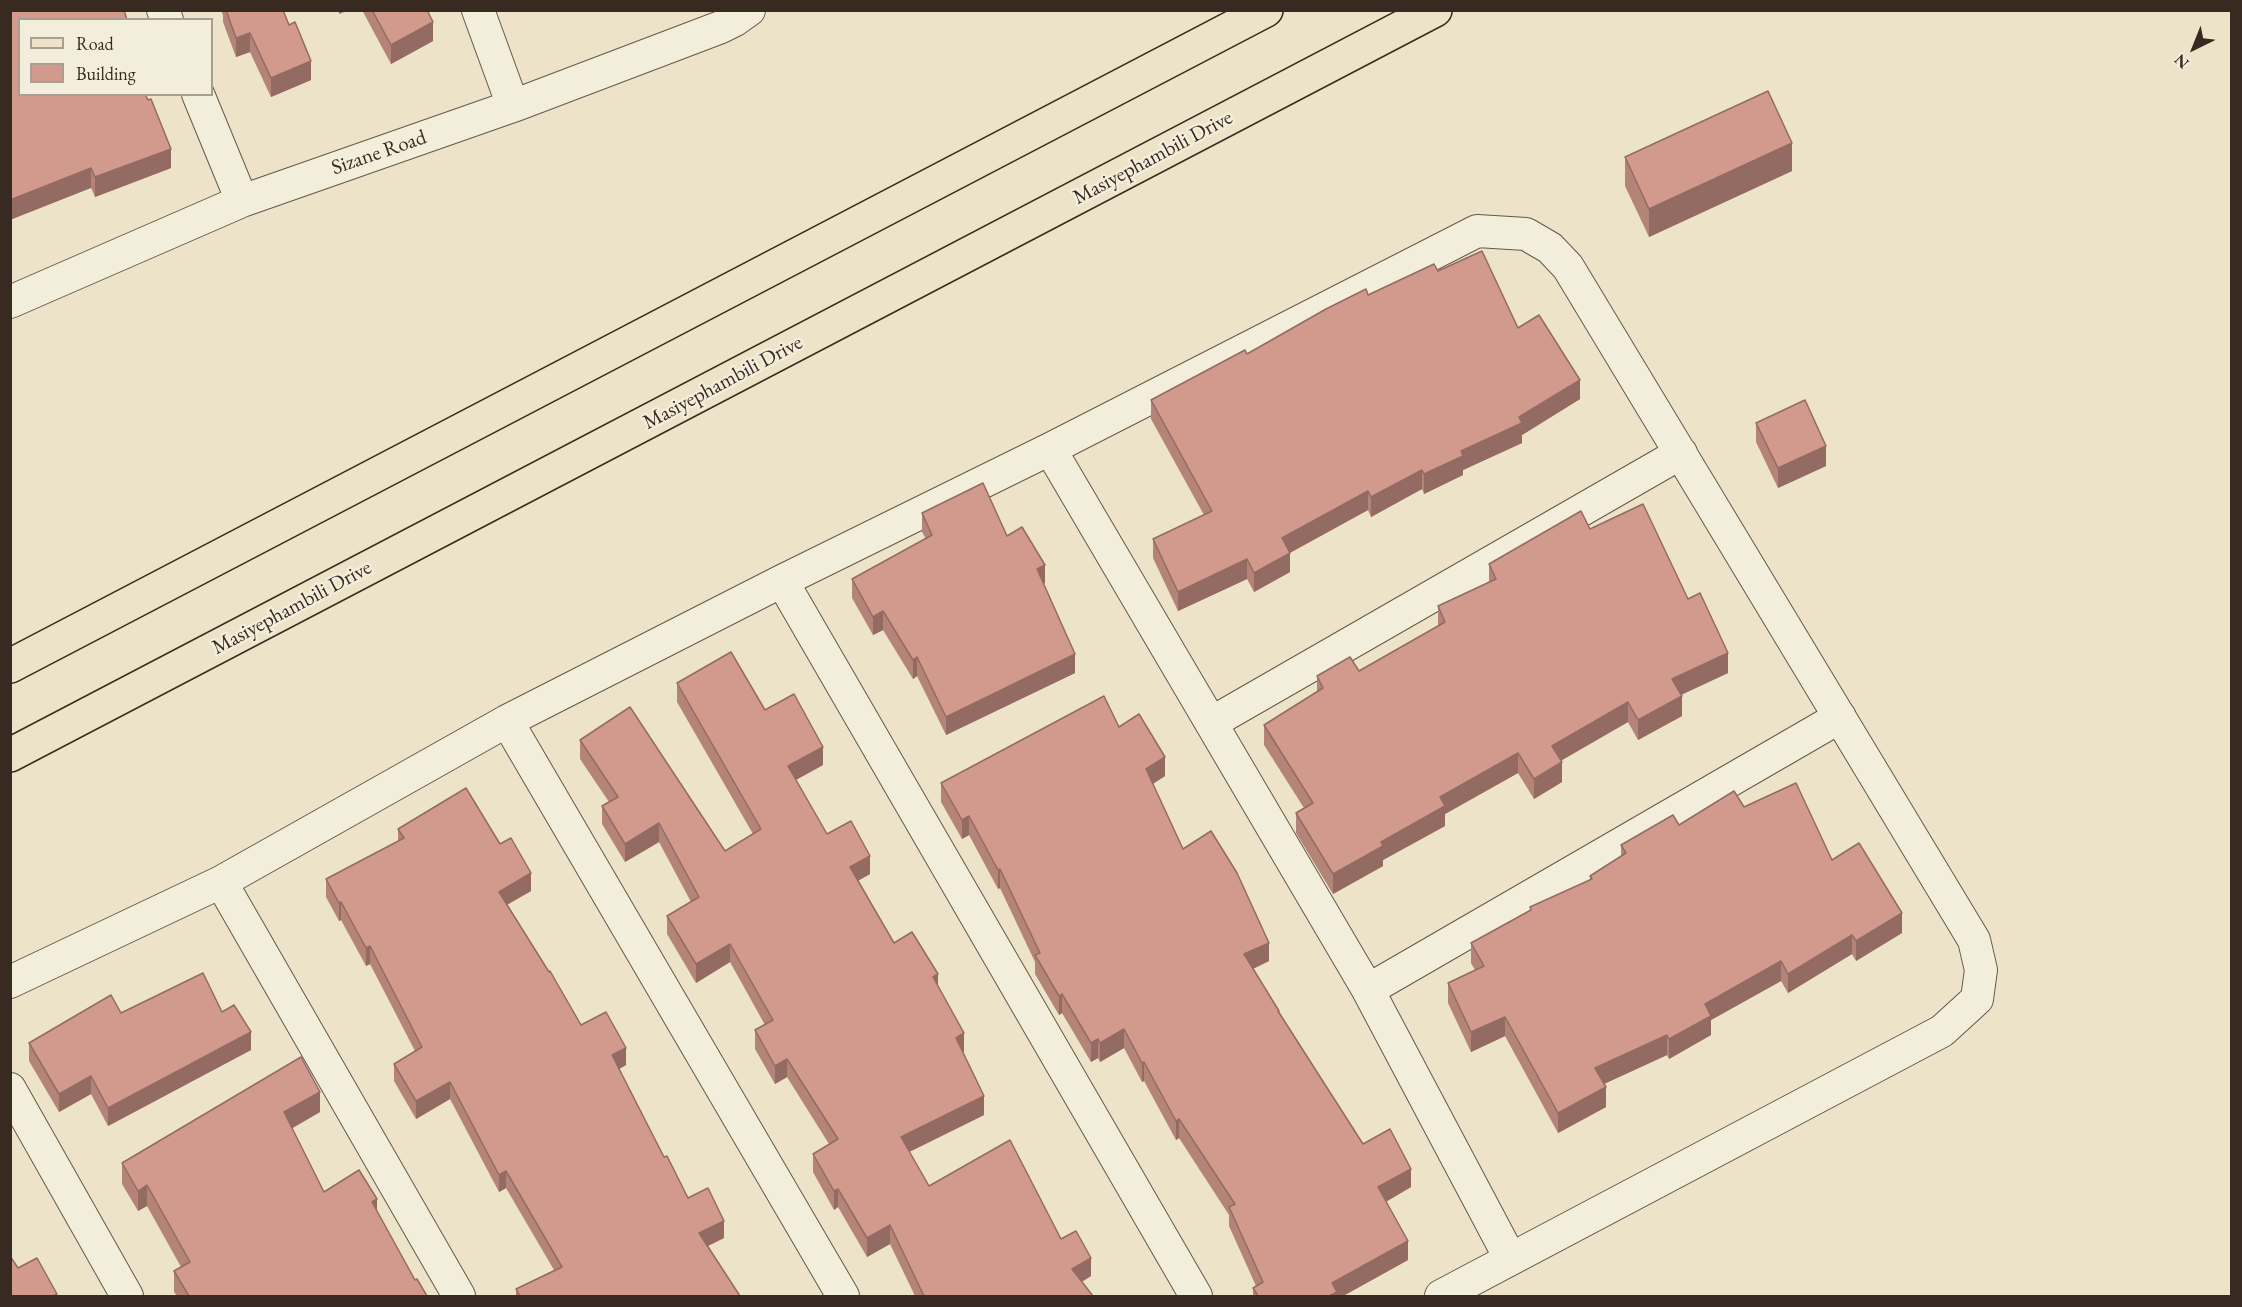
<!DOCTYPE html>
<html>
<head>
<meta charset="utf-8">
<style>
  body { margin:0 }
  #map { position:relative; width:2242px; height:1307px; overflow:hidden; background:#ece3c8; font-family:"EB Garamond",serif }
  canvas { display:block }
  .frame { position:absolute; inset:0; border:12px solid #382a21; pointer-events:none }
  .legend { position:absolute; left:18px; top:18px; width:195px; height:78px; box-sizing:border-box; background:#f3eddb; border:2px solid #a89f91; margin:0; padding:8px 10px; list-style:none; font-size:18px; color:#382a21 }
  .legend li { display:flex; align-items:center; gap:12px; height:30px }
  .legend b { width:30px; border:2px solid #a89f91 }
  .north { position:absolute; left:2164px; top:18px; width:60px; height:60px; -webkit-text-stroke:4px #f3eddb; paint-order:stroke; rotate:223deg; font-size:16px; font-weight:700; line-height:24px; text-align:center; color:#382a21 }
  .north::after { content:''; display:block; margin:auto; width:21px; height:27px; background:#382a21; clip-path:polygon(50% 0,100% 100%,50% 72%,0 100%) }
</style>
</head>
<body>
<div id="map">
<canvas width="2242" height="1307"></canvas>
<div class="frame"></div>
<ul class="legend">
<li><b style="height:8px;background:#ece3c8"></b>Road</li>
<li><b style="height:16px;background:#d2998d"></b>Building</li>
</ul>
<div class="north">N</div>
</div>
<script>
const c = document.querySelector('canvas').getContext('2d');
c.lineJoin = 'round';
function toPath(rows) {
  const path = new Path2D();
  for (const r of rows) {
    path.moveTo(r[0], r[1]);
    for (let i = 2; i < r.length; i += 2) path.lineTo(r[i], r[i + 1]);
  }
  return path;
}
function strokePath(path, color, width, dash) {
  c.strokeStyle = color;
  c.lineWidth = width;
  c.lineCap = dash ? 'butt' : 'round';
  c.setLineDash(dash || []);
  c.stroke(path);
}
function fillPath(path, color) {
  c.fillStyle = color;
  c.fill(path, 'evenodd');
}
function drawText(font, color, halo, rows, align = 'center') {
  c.font = font + ' "EB Garamond",serif';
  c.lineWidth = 5;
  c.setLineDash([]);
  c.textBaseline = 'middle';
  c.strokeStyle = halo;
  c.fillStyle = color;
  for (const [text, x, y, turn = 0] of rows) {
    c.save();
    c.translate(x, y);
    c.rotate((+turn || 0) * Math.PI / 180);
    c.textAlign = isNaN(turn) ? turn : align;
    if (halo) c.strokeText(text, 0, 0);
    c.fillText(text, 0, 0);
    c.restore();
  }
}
const minor = toPath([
  [163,10,167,20],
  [478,10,513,106],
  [198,94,242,201],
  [10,302,242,201,513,106,721,27,735,20,749,10],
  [1050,449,1368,990,1510,1258],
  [782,581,1196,1296],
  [507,721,843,1296],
  [1211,723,1681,453],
  [221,882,459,1296],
  [10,982,221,882,507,721,782,581,1050,449,1477,231,1526,234,1550,248,1568,267,1974,940,1981,970,1977,999,1942,1031,1441,1296],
  [1368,990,1840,717],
  [10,1089,127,1296]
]);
const primary = toPath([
  [10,666,1266,10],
  [10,755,1435,10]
]);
strokePath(minor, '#65584b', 34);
strokePath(primary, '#382a21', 36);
strokePath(minor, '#f3eddb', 32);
strokePath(primary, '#ece3c8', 33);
fillPath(toPath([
  [221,10,283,10,311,80,271,97,250,52,236,57,223,22,223,15],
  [362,10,427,10,433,41,391,64],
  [20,20,171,168,95,197],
  [1625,157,1792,171,1649,237,1625,186],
  [1438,271,1518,328,1580,399,1522,435,1522,443,1463,470,1463,475,1424,494,1422,489,1371,517,1368,510,1290,553,1290,572,1254,592,1247,579,1178,611,1153,558,1153,539,1204,515,1151,419,1151,400,1368,295],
  [1756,423,1826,466,1778,488,1756,442],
  [922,513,1007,536,1045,583,1044,584,1075,673,946,735,917,676,913,679,883,630,873,635,852,598,852,579,926,539,922,532],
  [1590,529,1688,599,1728,673,1681,695,1682,716,1638,740,1628,722,1561,760,1562,782,1534,799,1518,773,1445,814,1445,826,1383,860,1383,866,1333,894,1296,833,1296,813,1304,808,1264,745,1264,725,1317,692,1317,676,1359,671,1438,626,1438,606,1489,582,1489,564],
  [677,683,765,710,823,765,796,780,827,834,870,874,858,881,894,943,938,985,964,1052,963,1052,984,1115,909,1152,929,1186,1061,1239,1091,1276,1082,1282,1093,1296,915,1296,890,1244,867,1257,838,1207,834,1210,813,1172,813,1154,829,1144,787,1077,775,1084,755,1049,755,1030,765,1025,730,962,696,983,667,934,667,916,691,902,659,842,625,862,602,824,602,806,609,802,580,759,580,740,725,851,753,834,677,702],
  [1119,727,1165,776,1153,784,1183,849,1269,961,1253,969,1279,1014,1363,1144,1411,1187,1386,1202,1408,1260,1343,1296,1253,1296,1253,1288,1256,1286,1229,1226,1229,1215,1179,1138,1176,1140,1144,1081,1142,1082,1124,1048,1100,1062,1098,1058,1091,1062,1062,1013,1059,1015,1035,974,1035,962,1000,888,998,889,969,835,962,839,941,802,941,783],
  [1744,807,1832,860,1902,933,1856,961,1852,954,1788,993,1781,981,1711,1020,1711,1035,1669,1059,1667,1055,1604,1084,1606,1107,1558,1133,1505,1036,1471,1052,1448,1003,1448,983,1475,970,1471,963,1471,943,1530,910,1530,907,1590,880,1590,876,1621,857,1621,845,1679,825],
  [398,829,500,844,531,891,507,905,581,1025,626,1065,619,1069,664,1157,688,1198,724,1238,708,1246,740,1296,516,1296,516,1289,554,1270,506,1188,499,1192,450,1099,416,1119,394,1081,394,1064,415,1051,370,964,366,966,341,920,339,921,326,897,326,879,398,841],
  [222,1012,251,1050,108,1126,91,1094,59,1112,29,1061,29,1043,121,1013],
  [320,1112,292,1128,324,1192,377,1211,415,1280,427,1296,177,1296,174,1292,174,1271,181,1267,147,1206,138,1211,122,1184,122,1163]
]), '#b58479');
fillPath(toPath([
  [339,10,349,10,339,14],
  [433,22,433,41,391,64,391,45],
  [250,33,250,52,236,57,236,38],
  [311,61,311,80,271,97,271,78],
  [1792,143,1792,171,1649,237,1649,209],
  [171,149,171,168,95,197,95,177],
  [91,168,91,188,10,220,10,200],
  [1580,380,1580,399,1522,435,1522,443,1463,470,1463,475,1424,494,1424,474],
  [1826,446,1826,466,1778,488,1778,468],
  [1422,470,1422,489,1371,517,1371,497],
  [1368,491,1368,510,1282,557,1282,538],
  [1290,553,1290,572,1254,592,1254,573],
  [1247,559,1247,579,1178,611,1178,592],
  [1045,565,1045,583,1037,588,1037,569],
  [883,611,883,630,873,635,873,617],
  [1728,653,1728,673,1672,699,1672,679],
  [1075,654,1075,673,946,735,946,717],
  [917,657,917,676,913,679,913,660],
  [1682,696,1682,716,1638,740,1638,720],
  [1628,702,1628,722,1552,766,1552,746],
  [823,747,823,765,788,784,788,766],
  [1518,753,1518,773,1445,814,1445,826,1383,860,1383,866,1333,894,1333,874,1440,797],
  [1165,757,1165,776,1146,788,1146,769],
  [1562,762,1562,782,1534,799,1534,779],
  [969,816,969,835,962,839,962,820],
  [659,823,659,842,625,862,625,844],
  [870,856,870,874,850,885,850,867],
  [1000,869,1000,888,998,889,998,870],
  [531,873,531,891,499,909,499,892],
  [341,902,341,920,339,921,339,903],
  [1902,913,1902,933,1856,961,1856,941],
  [1852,935,1852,954,1788,993,1788,974],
  [1269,943,1269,961,1244,973,1244,954],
  [730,944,730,962,696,983,696,964],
  [370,946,370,964,366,966,366,948],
  [1781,961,1781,981,1711,1020,1711,1035,1669,1059,1669,1039,1705,1004],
  [938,974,938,992,933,977],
  [1062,994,1062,1013,1059,1015,1059,996],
  [1505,1017,1505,1036,1471,1052,1471,1032],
  [1124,1029,1124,1048,1100,1062,1100,1043],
  [251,1032,251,1050,108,1126,108,1108],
  [964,1033,964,1052,956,1056,956,1038],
  [1667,1035,1667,1055,1595,1088,1595,1068],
  [1098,1039,1098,1058,1091,1062,1091,1043],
  [626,1048,626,1065,612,1073,612,1055],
  [787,1059,787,1077,775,1084,775,1066],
  [1144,1062,1144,1081,1142,1082,1142,1063],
  [91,1076,91,1094,59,1112,59,1094],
  [450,1082,450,1099,416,1119,416,1101],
  [1606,1087,1606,1107,1558,1133,1558,1113],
  [320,1092,320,1112,284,1133,284,1112],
  [984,1096,984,1115,901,1156,901,1137],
  [1179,1119,1179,1138,1176,1140,1176,1121],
  [1411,1169,1411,1187,1378,1206,1378,1187],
  [506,1171,506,1188,499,1192,499,1175],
  [147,1185,147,1206,138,1211,138,1191],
  [838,1189,838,1207,834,1210,834,1191],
  [377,1199,377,1219,372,1202],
  [724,1221,724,1238,699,1250,699,1233],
  [890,1225,890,1244,867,1257,867,1238],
  [1408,1241,1408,1260,1343,1296,1329,1296,1332,1283],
  [1091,1258,1091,1276,1072,1287,1072,1269]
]), '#936b63');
const building = toPath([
  [10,10,124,10,127,20,20,20,20,94,145,94,148,100,151,99,171,149,95,177,91,168,10,200,10,10],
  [226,10,283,10,289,25,295,22,311,61,271,78,250,33,236,38,226,10],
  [372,10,427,10,433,22,391,45,372,10],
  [1768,91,1792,143,1649,209,1625,157,1768,91],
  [1482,251,1518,328,1539,315,1580,380,1519,417,1522,423,1461,451,1463,456,1424,474,1422,470,1371,497,1368,491,1282,538,1290,553,1254,573,1247,559,1178,592,1153,539,1212,511,1151,400,1245,350,1247,354,1326,309,1366,289,1368,295,1434,264,1438,271,1482,251],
  [1805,400,1826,446,1778,468,1756,423,1805,400],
  [983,483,1007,536,1022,527,1045,565,1037,569,1075,654,946,717,917,657,913,660,883,611,873,617,852,579,932,535,922,513,983,483],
  [1643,504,1688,599,1700,593,1728,653,1672,679,1682,696,1638,720,1628,702,1552,746,1562,762,1534,779,1518,753,1440,797,1445,806,1381,842,1383,846,1333,874,1296,813,1313,803,1264,725,1323,688,1317,676,1350,657,1359,671,1445,622,1438,606,1496,579,1489,564,1581,511,1590,529,1643,504],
  [731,652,765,710,794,694,823,747,788,766,827,834,851,821,870,856,850,867,894,943,912,932,938,974,933,977,964,1033,956,1038,984,1096,901,1137,929,1186,1010,1140,1061,1239,1076,1231,1091,1258,1072,1269,1093,1296,924,1296,890,1225,867,1238,838,1189,834,1191,813,1154,838,1139,787,1059,775,1066,755,1030,773,1020,730,944,696,964,667,916,699,897,659,823,625,844,602,806,618,797,580,740,630,707,725,851,761,829,677,683,731,652],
  [1104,696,1119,727,1139,714,1165,757,1146,769,1183,849,1211,831,1237,873,1269,943,1244,954,1279,1011,1278,1011,1363,1144,1390,1129,1411,1169,1378,1187,1408,1241,1332,1283,1337,1292,1329,1296,1258,1296,1253,1288,1263,1282,1229,1207,1235,1204,1179,1119,1176,1121,1144,1062,1142,1063,1124,1029,1100,1043,1098,1039,1091,1043,1062,994,1059,996,1035,955,1040,953,1000,869,998,870,969,816,962,820,941,783,1104,696],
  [1796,783,1832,860,1859,843,1902,913,1856,941,1852,935,1788,974,1781,961,1705,1004,1711,1016,1669,1039,1667,1035,1595,1068,1606,1087,1558,1113,1505,1017,1471,1032,1448,983,1484,966,1471,943,1531,910,1530,907,1592,879,1590,876,1626,853,1621,845,1673,815,1679,825,1734,791,1744,807,1796,783],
  [466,788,500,844,511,838,531,873,499,892,549,972,550,971,581,1025,606,1012,626,1048,612,1055,664,1157,667,1156,688,1198,708,1188,724,1221,699,1233,740,1296,520,1296,516,1289,562,1267,506,1171,499,1175,450,1082,416,1101,394,1064,422,1047,370,946,366,948,341,902,339,903,326,879,404,838,398,829,466,788],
  [203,973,222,1012,234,1005,251,1032,108,1108,91,1076,59,1094,29,1043,111,995,121,1013,203,973],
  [301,1057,320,1092,284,1112,324,1192,359,1170,377,1199,372,1202,415,1280,417,1279,427,1296,189,1296,174,1271,190,1262,147,1185,138,1191,122,1163,301,1057],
  [10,1256,18,1268,37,1258,57,1294,53,1296,10,1296,10,1256]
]);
fillPath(building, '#d2998d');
strokePath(building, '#936b63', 1.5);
drawText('21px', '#382a21', '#f3eddb', [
  ["Sizane Road",379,153,-19],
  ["Masiyephambili Drive",1153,158,-28],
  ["Masiyephambili Drive",723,383,-28],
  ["Masiyephambili Drive",292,608,-28]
]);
</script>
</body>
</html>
